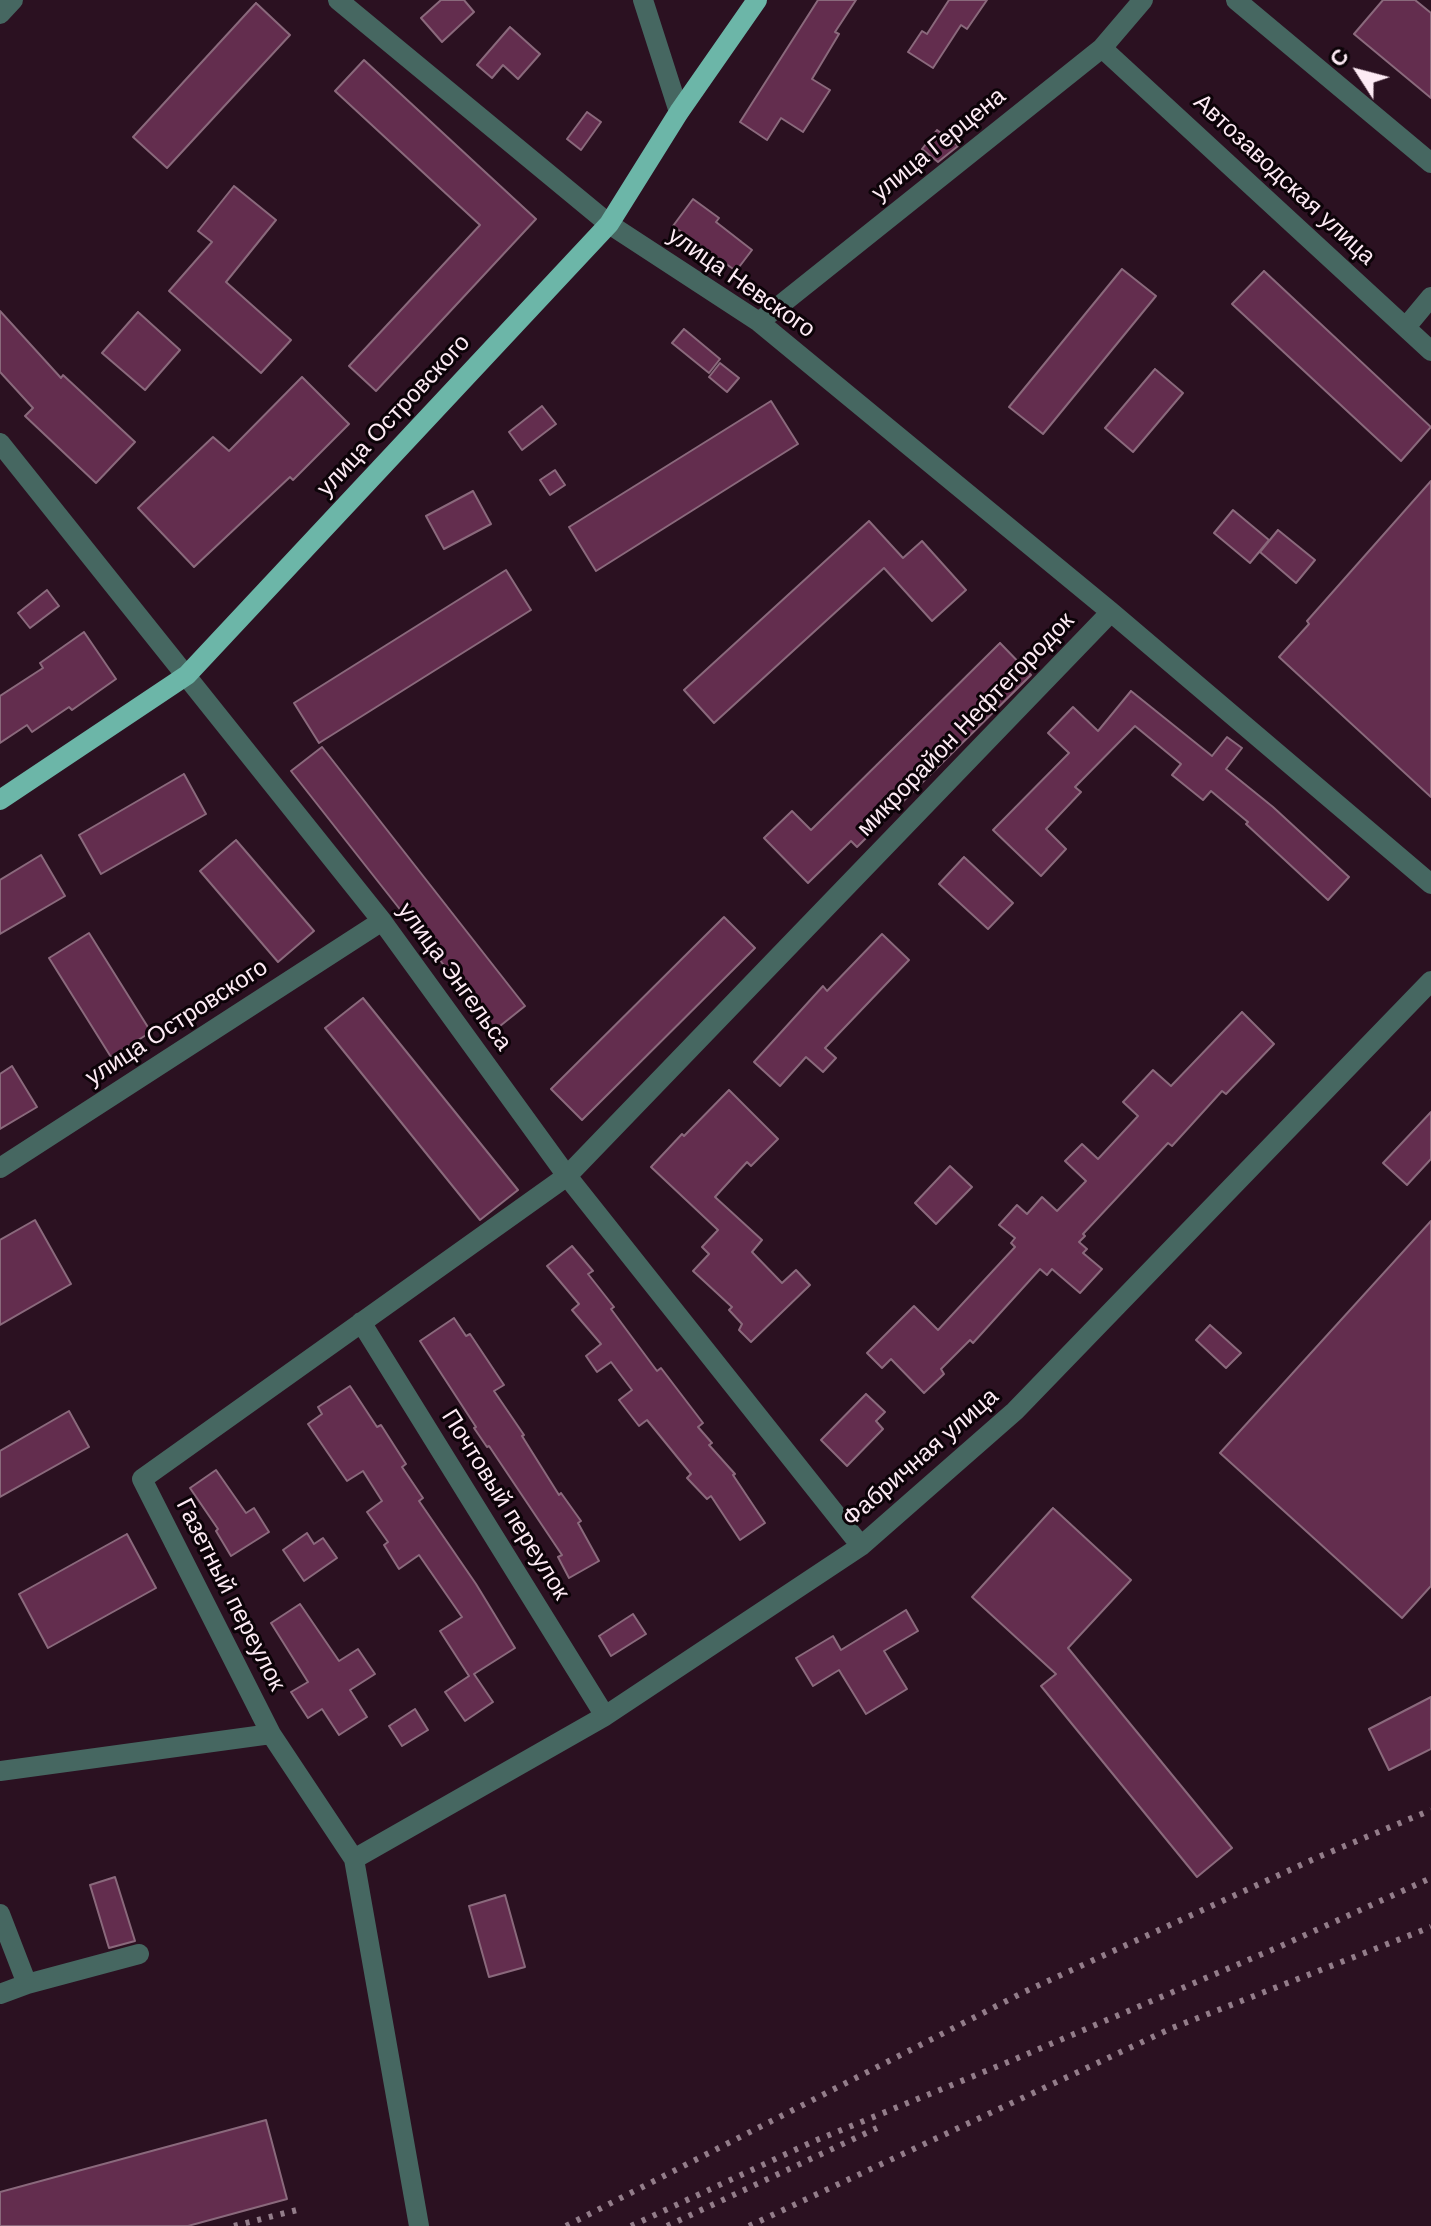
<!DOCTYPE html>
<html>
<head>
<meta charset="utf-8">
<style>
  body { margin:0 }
  #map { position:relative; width:1431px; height:2226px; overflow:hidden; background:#2b1121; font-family:Arial,sans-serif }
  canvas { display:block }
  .north { position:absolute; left:1319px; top:32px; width:80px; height:80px; -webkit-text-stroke:6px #0c0308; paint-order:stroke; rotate:306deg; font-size:22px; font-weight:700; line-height:32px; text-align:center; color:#fdeaf4 }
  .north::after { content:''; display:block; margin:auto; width:28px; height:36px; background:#fdeaf4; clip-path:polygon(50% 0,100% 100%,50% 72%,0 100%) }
</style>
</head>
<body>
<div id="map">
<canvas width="1431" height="2226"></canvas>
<div class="north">С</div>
</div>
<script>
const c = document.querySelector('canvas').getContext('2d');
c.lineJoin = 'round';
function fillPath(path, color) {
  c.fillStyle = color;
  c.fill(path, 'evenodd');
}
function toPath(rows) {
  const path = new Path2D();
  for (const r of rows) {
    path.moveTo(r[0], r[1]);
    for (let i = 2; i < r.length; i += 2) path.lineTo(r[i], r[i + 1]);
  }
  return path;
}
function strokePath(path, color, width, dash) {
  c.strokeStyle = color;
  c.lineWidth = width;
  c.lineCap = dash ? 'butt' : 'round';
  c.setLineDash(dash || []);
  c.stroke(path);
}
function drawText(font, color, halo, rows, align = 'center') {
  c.font = font + ' Arial,sans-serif';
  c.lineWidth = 6;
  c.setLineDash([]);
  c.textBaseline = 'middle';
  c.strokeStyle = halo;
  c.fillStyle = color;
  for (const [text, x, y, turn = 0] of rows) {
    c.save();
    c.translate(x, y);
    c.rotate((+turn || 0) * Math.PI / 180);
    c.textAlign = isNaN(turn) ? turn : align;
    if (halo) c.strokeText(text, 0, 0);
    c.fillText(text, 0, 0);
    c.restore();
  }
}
const building = toPath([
  [441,0,464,0,474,12,442,42,421,18,441,0],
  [818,0,856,0,835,32,839,34,812,79,830,90,803,132,781,118,767,140,740,122,818,0],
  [949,0,987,0,967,29,961,25,933,68,908,52,922,31,927,34,949,0],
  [1383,0,1415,0,1431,13,1431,98,1354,34,1383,0],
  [256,3,290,35,167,168,133,137,256,3],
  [510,27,540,54,518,79,503,65,492,78,477,65,510,27],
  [364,60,536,219,376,391,349,366,480,225,335,91,364,60],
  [587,112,601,122,581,150,567,139,587,112],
  [937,130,958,146,938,162,922,149,937,130],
  [234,186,276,220,226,282,291,340,261,373,169,291,212,242,198,231,234,186],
  [693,199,719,218,716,222,752,250,736,271,673,226,693,199],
  [1122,269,1156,296,1043,434,1009,407,1122,269],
  [1264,271,1431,427,1401,461,1232,304,1264,271],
  [0,311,61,378,63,375,135,442,96,483,25,416,33,408,0,372,0,311],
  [138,312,180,350,145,390,102,353,138,312],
  [684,329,720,359,709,373,672,343,684,329],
  [720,363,739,378,727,392,709,377,720,363],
  [1155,369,1183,393,1133,452,1105,428,1155,369],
  [302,377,349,424,293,480,290,477,194,567,138,508,213,437,229,451,302,377],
  [771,401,798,444,596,571,569,527,771,401],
  [542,406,556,424,522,450,509,432,542,406],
  [555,470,565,485,550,495,540,480,555,470],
  [1431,481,1431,797,1279,657,1309,624,1307,621,1431,481],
  [473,491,491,524,444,549,426,516,473,491],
  [1233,510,1269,540,1250,563,1214,533,1233,510],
  [869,521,903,558,922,541,966,590,932,621,884,568,714,723,684,690,869,521],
  [1278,530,1315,560,1296,583,1260,552,1278,530],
  [506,570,531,610,319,743,294,703,506,570],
  [47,590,59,606,30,628,18,613,47,590],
  [84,632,116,679,72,710,69,707,32,732,27,725,0,743,0,696,43,668,40,663,84,632],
  [1000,643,1031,675,857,847,851,841,808,883,764,838,792,811,811,830,1000,643],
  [1131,691,1212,756,1227,737,1242,748,1226,769,1273,807,1349,877,1328,900,1246,824,1248,822,1211,791,1203,800,1172,775,1181,764,1135,726,1075,787,1081,792,1046,829,1066,849,1041,876,993,830,1069,753,1048,733,1073,707,1098,731,1131,691],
  [322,747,525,1006,495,1030,291,771,322,747],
  [184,774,206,814,101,874,79,835,184,774],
  [236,840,314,931,278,962,200,871,236,840],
  [41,855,65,896,0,934,0,880,41,855],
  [964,857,1013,903,988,929,939,884,964,857],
  [724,917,755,948,582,1120,551,1089,724,917],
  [89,933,151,1032,111,1057,49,958,89,933],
  [882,934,909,960,825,1048,836,1058,823,1072,806,1057,780,1086,754,1062,823,986,827,991,882,934],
  [363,998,518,1190,480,1220,325,1028,363,998],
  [1242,1012,1274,1044,1226,1094,1222,1091,1172,1146,1168,1143,1083,1234,1085,1236,1079,1242,1087,1249,1083,1253,1102,1269,1080,1293,1052,1269,1047,1275,1040,1269,973,1343,970,1340,941,1369,944,1374,924,1393,891,1359,882,1368,867,1353,914,1306,938,1330,1015,1247,1011,1243,1015,1238,999,1225,1017,1205,1027,1214,1042,1197,1057,1211,1086,1181,1065,1161,1082,1144,1098,1159,1138,1116,1123,1102,1153,1070,1171,1086,1242,1012],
  [12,1066,37,1107,0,1129,0,1074,12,1066],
  [729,1090,778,1139,751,1166,747,1162,715,1197,762,1240,752,1252,782,1283,796,1270,810,1285,751,1342,739,1330,742,1324,729,1310,732,1307,693,1271,709,1254,702,1247,718,1230,651,1167,682,1134,684,1136,729,1090],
  [1431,1112,1431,1159,1407,1185,1383,1163,1431,1112],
  [950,1166,972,1187,936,1224,915,1203,950,1166],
  [35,1220,71,1284,0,1325,0,1240,35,1220],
  [1431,1221,1431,1586,1402,1618,1220,1453,1431,1221],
  [572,1246,593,1271,588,1274,614,1307,611,1309,657,1371,661,1368,703,1423,698,1427,712,1443,709,1445,735,1474,733,1475,765,1523,740,1540,711,1496,707,1499,687,1478,691,1474,647,1420,639,1426,619,1400,632,1390,611,1362,597,1372,586,1356,601,1344,572,1310,579,1304,547,1266,572,1246],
  [454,1318,466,1336,470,1334,504,1385,494,1391,524,1435,522,1436,559,1495,561,1493,581,1521,578,1523,599,1561,569,1578,558,1557,562,1555,489,1446,487,1447,474,1428,476,1427,420,1341,454,1318],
  [1210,1325,1241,1353,1226,1368,1196,1340,1210,1325],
  [350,1386,377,1427,381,1425,406,1464,402,1467,423,1498,419,1501,476,1584,515,1648,474,1674,493,1702,465,1721,445,1692,469,1676,440,1631,462,1617,419,1555,399,1569,384,1545,388,1542,367,1512,382,1501,363,1471,347,1481,308,1424,322,1414,318,1407,350,1386],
  [866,1394,885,1412,876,1421,883,1429,847,1466,821,1440,866,1394],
  [69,1411,89,1447,0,1497,0,1451,69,1411],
  [216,1470,246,1513,254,1508,269,1532,231,1556,216,1531,218,1529,190,1488,216,1470],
  [1053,1508,1131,1580,1068,1648,1232,1848,1197,1877,1041,1686,1056,1674,972,1597,1053,1508],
  [307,1533,314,1544,323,1538,337,1558,304,1581,283,1550,307,1533],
  [127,1534,156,1588,48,1648,19,1594,127,1534],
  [300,1604,339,1661,358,1649,375,1674,350,1690,367,1717,339,1735,322,1709,308,1718,291,1692,308,1682,271,1623,300,1604],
  [906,1610,918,1631,884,1651,907,1689,866,1714,839,1670,813,1686,796,1658,833,1636,841,1650,906,1610],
  [633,1614,646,1634,611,1656,599,1636,633,1614],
  [1431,1697,1431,1749,1389,1770,1369,1729,1431,1697],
  [415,1709,428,1730,402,1746,389,1726,415,1709],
  [115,1877,135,1941,109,1948,90,1885,115,1877],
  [505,1895,525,1967,489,1977,469,1906,505,1895],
  [266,2120,287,2199,188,2226,0,2226,0,2192,266,2120]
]);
fillPath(building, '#632d4e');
strokePath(building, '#8a697c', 2);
strokePath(toPath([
  [338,0,609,224,759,322,1111,612,1431,884],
  [643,0,679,112],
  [1236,0,1431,163],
  [0,14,13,0],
  [1102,48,1431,351],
  [759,322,1102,48,1143,0],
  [1406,327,1431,297],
  [0,443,382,921,567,1176,861,1546],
  [0,1168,382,921],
  [361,1322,605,1716],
  [271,1734,142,1479,567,1176,1111,612],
  [0,1771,271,1734,354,1859,419,2226],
  [354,1859,605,1716,861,1546,1015,1411,1431,981],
  [0,1914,27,1984],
  [0,1994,27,1984,139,1954]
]), '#466761', 20);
strokePath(toPath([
  [0,800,187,675,609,224,679,112,757,0]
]), '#6cb6a8', 20);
strokePath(toPath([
  [234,2226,297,2210],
  [566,2226,1024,1992,1316,1858,1431,1810],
  [631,2226,812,2142,1013,2060,1281,1946,1431,1878],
  [667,2226,877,2128],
  [749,2226,1172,2028,1431,1927]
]), '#937d8a', 6, [4, 8]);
drawText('24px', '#fdeaf4', '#0c0308', [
  ["улица Герцена",939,145,-39],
  ["Автозаводская улица",1284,180,43],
  ["улица Невского",741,283,35],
  ["улица Островского",394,416,-47],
  ["микрорайон Нефтегородок",966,725,-46],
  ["улица Энгельса",454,977,54],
  ["улица Островского",177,1023,-33],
  ["Фабричная улица",921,1458,-41],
  ["Почтовый переулок",505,1505,58],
  ["Газетный переулок",230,1595,63]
]);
</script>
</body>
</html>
